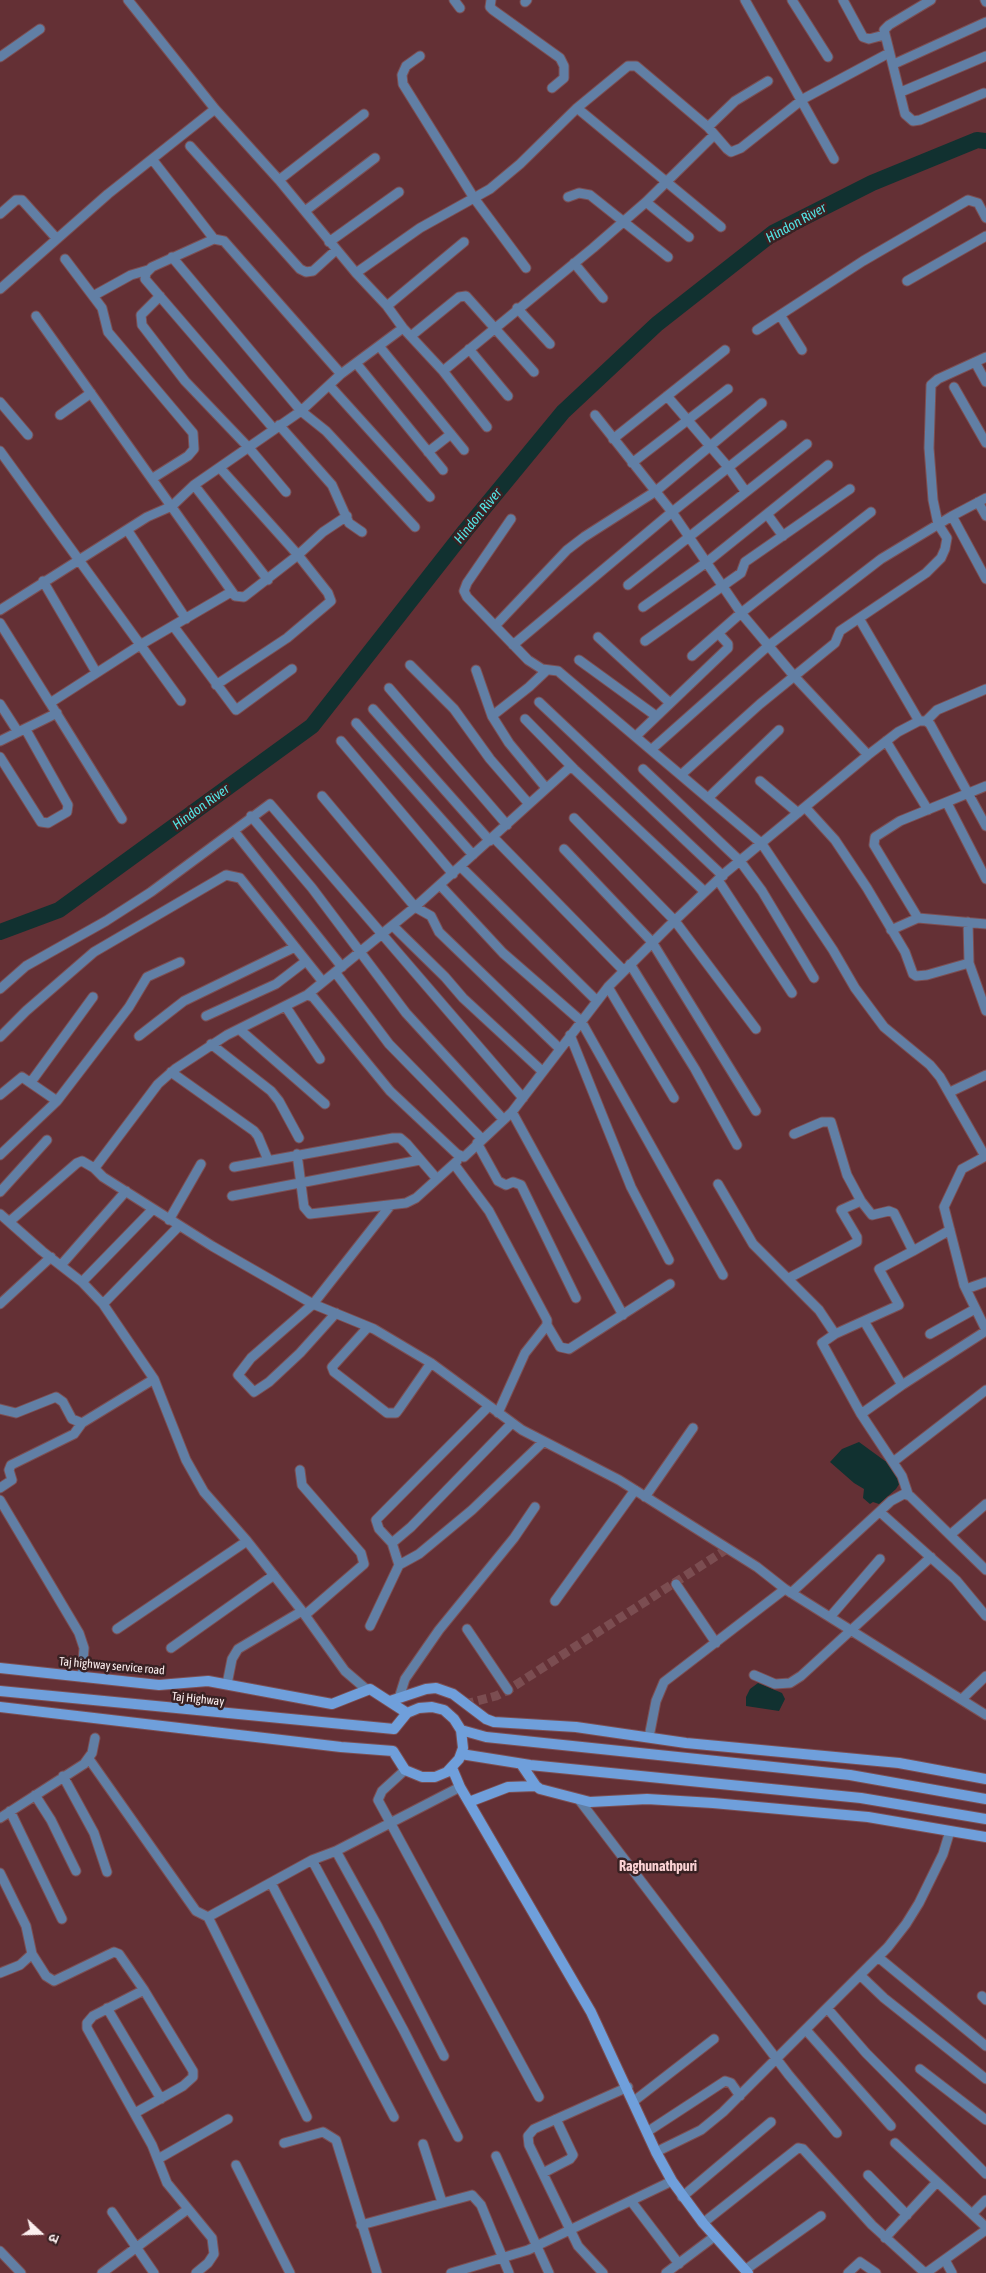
<!DOCTYPE html>
<html>
<head>
<meta charset="utf-8">
<style>
  body { margin:0 }
  #map { position:relative; width:986px; height:2273px; overflow:hidden; background:#643035; font-family:"Asap Condensed","Noto Sans Devanagari",sans-serif }
  canvas { display:block }
  .north { position:absolute; left:15px; top:2208px; width:50px; height:50px; -webkit-text-stroke:4px #392123; paint-order:stroke; rotate:111deg; font-size:14px; font-weight:700; line-height:20px; text-align:center; color:#fcefef }
  .north::after { content:''; display:block; margin:auto; width:18px; height:22px; background:#fcefef; clip-path:polygon(50% 0,100% 100%,50% 72%,0 100%) }
</style>
</head>
<body>
<div id="map">
<canvas width="986" height="2273"></canvas>
<div class="north">उ</div>
</div>
<script>
const c = document.querySelector('canvas').getContext('2d');
c.lineJoin = 'round';
function fillPath(path, color) {
  c.fillStyle = color;
  c.fill(path, 'evenodd');
}
function toPath(rows) {
  const path = new Path2D();
  for (const r of rows) {
    path.moveTo(r[0], r[1]);
    for (let i = 2; i < r.length; i += 2) path.lineTo(r[i], r[i + 1]);
  }
  return path;
}
function strokePath(path, color, width, dash) {
  c.strokeStyle = color;
  c.lineWidth = width;
  c.lineCap = dash ? 'butt' : 'round';
  c.setLineDash(dash || []);
  c.stroke(path);
}
function drawText(font, color, halo, rows, align = 'center') {
  c.font = font + ' "Asap Condensed",sans-serif';
  c.lineWidth = 5;
  c.setLineDash([]);
  c.textBaseline = 'middle';
  c.strokeStyle = halo;
  c.fillStyle = color;
  for (const [text, x, y, turn = 0] of rows) {
    c.save();
    c.translate(x, y);
    c.rotate((+turn || 0) * Math.PI / 180);
    c.textAlign = isNaN(turn) ? turn : align;
    if (halo) c.strokeText(text, 0, 0);
    c.fillText(text, 0, 0);
    c.restore();
  }
}
fillPath(toPath([
  [859,1442,885,1461,890,1461,901,1481,896,1489,879,1504,873,1502,870,1504,863,1498,864,1489,854,1483,830,1462,842,1449],
  [758,1683,782,1693,785,1699,779,1711,746,1706,746,1697,750,1689]
]), '#113130');
strokePath(toPath([
  [0,932,59,910,312,726,465,531,563,412,657,324,773,233,872,183,977,140,986,141]
]), '#113130', 16);
strokePath(toPath([
  [465,1704,496,1696,508,1690,727,1549]
]), '#7b4d51', 9, [9, 4.5]);
const street = toPath([
  [128,0,215,109,279,180,356,273,387,306,403,328,443,371,487,427],
  [454,0,460,8],
  [491,0,490,7,493,10,560,58,564,66,564,78,552,88],
  [745,0,834,159],
  [792,0,828,57],
  [843,0,863,37,869,39,884,35],
  [931,0,889,25,884,30,905,114,913,121,920,120,984,93],
  [985,0,986,2],
  [525,2,527,0],
  [420,56,406,66,402,75,403,84,474,198,526,268],
  [0,57,40,29],
  [894,64,986,22],
  [901,92,986,56],
  [577,108,721,227],
  [708,127,735,101,768,81],
  [190,146,300,269,306,272,313,271,336,250],
  [152,159,214,239],
  [279,180,364,114],
  [568,197,579,193,590,195,668,257],
  [646,202,689,237],
  [305,211,375,158],
  [0,214,16,200,22,200,57,239],
  [329,242,399,192],
  [172,257,301,411,326,431,415,527],
  [65,259,102,308,108,332,193,433,194,449,188,456,153,478],
  [574,263,603,298],
  [356,273,420,228,490,189,520,164,577,108,628,66,636,66,708,127,727,149,731,152,741,148,803,99,889,53],
  [907,281,986,236],
  [0,289,108,194,215,109],
  [93,296,131,275,148,270],
  [160,296,141,315,142,325,185,381,249,448,286,492],
  [387,306,464,242],
  [517,308,550,344],
  [780,315,802,350],
  [36,316,235,596,244,597,298,555,323,532,347,516],
  [757,330,863,261,968,200,978,203,986,218],
  [411,336,459,297,466,296,534,372],
  [379,346,464,450],
  [469,349,508,396],
  [975,362,986,382],
  [356,363,443,470],
  [443,371,593,248,646,202,714,135],
  [329,385,430,497],
  [954,387,986,443],
  [667,396,728,467,746,492],
  [0,402,28,435],
  [60,415,91,393],
  [595,415,672,512,741,613,794,676,868,755],
  [279,425,332,485,349,523,362,532],
  [273,428,145,279,146,273,152,267,214,239,224,241,341,374],
  [613,439,725,350],
  [0,451,181,701],
  [428,452,451,434],
  [632,463,728,389],
  [194,485,268,580],
  [978,502,986,516],
  [767,514,783,536],
  [952,516,986,579],
  [511,519,467,583,464,591,467,597,528,660,542,669,558,671,762,844,833,950,855,988,884,1027,930,1065,940,1077,985,1156],
  [128,531,186,619],
  [43,581,96,672],
  [628,585,807,444],
  [643,607,707,562,828,465],
  [0,610,147,517,172,506,194,485,301,411,341,374,403,328],
  [860,620,919,721],
  [0,623,50,703],
  [495,626,567,550,584,537,656,491,762,403],
  [174,627,236,710,292,669],
  [598,637,670,703],
  [645,641,741,573,745,562,850,489],
  [513,645,672,512,782,425],
  [692,656,741,613,871,512],
  [579,660,656,716],
  [410,665,454,709,490,759,529,804],
  [476,670,492,716,509,743,546,788],
  [216,685,287,638,331,601,328,593,298,555,220,468],
  [389,688,507,825],
  [539,702,723,876],
  [0,704,18,732],
  [373,709,490,841],
  [492,716,529,687,547,670],
  [525,719,574,769],
  [926,721,937,710,986,689],
  [356,723,473,855],
  [636,736,728,648,728,644,718,633],
  [0,741,57,713],
  [341,741,453,874],
  [886,741,928,810],
  [652,749,768,646,881,559,952,516,986,498],
  [0,757,41,822,48,823,67,812,68,805,26,730],
  [643,769,740,861,762,891,814,978],
  [682,774,760,704,835,643,840,631,926,573,941,558,945,549,947,538,938,524,933,500,929,448,931,385,938,379,986,357],
  [760,781,798,813],
  [322,796,415,907,431,916,439,932,559,1048],
  [708,798,779,730],
  [947,803,986,879],
  [805,807,835,840,867,888,905,952,913,974,916,976,927,975,969,963],
  [251,816,312,888,406,1013,503,1119],
  [574,818,675,921,756,1029],
  [122,819,50,703,140,645,231,592],
  [234,831,342,967],
  [494,838,623,970],
  [564,849,652,942,756,1111],
  [461,867,597,1001],
  [718,880,792,993],
  [440,885,503,953,581,1021,723,1275],
  [918,918,874,845,875,837,900,821,986,786],
  [968,922,969,963,986,1011],
  [393,926,445,977,463,998,542,1071],
  [891,930,918,918,986,924],
  [630,964,695,1069,737,1145],
  [335,972,389,1044,482,1139],
  [608,987,674,1098],
  [0,989,26,966,106,921,151,892,270,804,523,1098],
  [307,995,415,907,569,768,574,769,705,892],
  [286,1007,320,1059],
  [206,1016,276,984,306,961],
  [239,1029,325,1104],
  [570,1035,631,1187,669,1260],
  [139,1036,184,1001,295,947],
  [0,1037,26,1011,94,952,226,875,240,878,323,982],
  [211,1044,271,1091,279,1101,299,1138],
  [171,1072,254,1131,258,1136,268,1160],
  [31,1082,93,997],
  [950,1092,986,1075],
  [0,1095,22,1077,57,1101],
  [512,1112,623,1315],
  [794,1134,822,1122,831,1122,847,1175,861,1201,872,1215,889,1211,894,1213,913,1251,950,1230],
  [477,1143,498,1181,506,1185,513,1182,521,1185,576,1298],
  [297,1154,304,1207,310,1214,406,1203,416,1198,457,1161],
  [0,1155,57,1101,129,1007,147,977,180,962],
  [986,1156,962,1169,944,1207,964,1285,986,1330],
  [454,1164,489,1211,547,1320,547,1325,525,1353,498,1413],
  [234,1167,393,1138,400,1138,407,1144,437,1179],
  [94,1168,103,1177,212,1246,313,1304,374,1329,431,1363,522,1430,619,1480,757,1567,785,1589,986,1715],
  [718,1184,753,1244,819,1310,835,1334,822,1343,861,1414,902,1476,908,1494],
  [0,1192,47,1140],
  [232,1196,420,1160],
  [0,1214,42,1251,82,1282,103,1304,154,1379,186,1460,204,1492,247,1541,302,1611,345,1671,366,1689],
  [169,1220,201,1164],
  [9,1222,77,1163,82,1161,94,1168,97,1165,158,1084,175,1069,227,1035,307,995,313,997,390,1091,457,1154,464,1157,512,1112,608,987,669,926,725,873,868,755,898,732,919,721,926,721,930,724,986,826],
  [62,1264,126,1191],
  [789,1278,857,1242,857,1237,841,1210,861,1201],
  [82,1282,153,1209],
  [966,1289,986,1282],
  [0,1304,51,1257],
  [103,1304,179,1226],
  [336,1313,300,1353,269,1382,254,1392,238,1375,251,1358,313,1304,390,1206],
  [864,1321,902,1385],
  [547,1325,560,1347,569,1349,670,1284],
  [368,1327,332,1367,334,1372,387,1413,396,1413,399,1409,431,1363],
  [835,1334,899,1305,879,1269,913,1251],
  [930,1334,975,1309],
  [0,1409,16,1413,56,1397,63,1402,72,1419,82,1423,154,1379],
  [861,1414,902,1385,986,1331],
  [893,1462,986,1390],
  [300,1470,302,1485,361,1553,364,1564,305,1615],
  [0,1488,12,1480,9,1470,11,1465,74,1434,82,1423],
  [645,1497,693,1428],
  [0,1500,79,1633,84,1648,82,1677],
  [880,1512,956,1580,986,1616],
  [950,1535,986,1504],
  [392,1543,411,1527,512,1423],
  [399,1565,419,1554,472,1510,543,1442],
  [676,1584,716,1643],
  [791,1593,891,1501,904,1494,910,1496,986,1570],
  [555,1601,635,1490],
  [830,1617,880,1559],
  [370,1626,399,1565,392,1543,379,1529,376,1520,488,1407],
  [117,1629,247,1541],
  [467,1629,508,1690],
  [171,1648,274,1575],
  [754,1675,775,1684,790,1683,801,1676,931,1557],
  [227,1684,232,1659,238,1649,302,1611],
  [399,1698,405,1679,439,1630,514,1538,535,1507],
  [962,1699,986,1676],
  [649,1737,656,1701,664,1682,785,1589],
  [89,1759,196,1911,208,1917,312,1860,336,1851,460,1787],
  [405,1770,382,1791,378,1800,539,2097],
  [63,1776,94,1833,107,1872],
  [35,1795,51,1820,76,1871],
  [580,1801,788,2074,837,2133],
  [10,1811,62,1919],
  [0,1818,84,1764,92,1753,95,1738],
  [336,1851,378,1927,444,2056],
  [312,1860,404,2031,458,2137],
  [0,1873,26,1926,32,1954,20,1965,0,1973],
  [271,1883,394,2117],
  [208,1917,307,2117],
  [32,1954,46,1976,54,1981,114,1952,119,1954,144,1990,93,2016,87,2023,87,2028,152,2145,167,2183,212,2238,214,2254,208,2263,196,2273],
  [878,1957,986,2046],
  [860,1975,884,1998,986,2079],
  [982,1996,986,2000],
  [107,2008,161,2099],
  [827,2008,866,2053,986,2174],
  [806,2030,891,2126],
  [920,2069,986,2120],
  [634,2101,714,2039],
  [135,2113,183,2086,193,2077,193,2071,144,1990],
  [647,2132,725,2081,731,2083,740,2096],
  [284,2143,323,2132,336,2140,377,2273],
  [895,2143,986,2227],
  [423,2144,442,2202],
  [656,2152,701,2130,723,2112,888,1947,906,1924,919,1903,943,1854,950,1831],
  [496,2156,549,2273],
  [158,2159,228,2119],
  [236,2165,290,2273],
  [543,2173,570,2159,573,2155,556,2119],
  [868,2175,907,2215],
  [682,2197,771,2122],
  [631,2201,679,2264],
  [112,2212,154,2273],
  [972,2214,986,2200],
  [703,2223,798,2148,803,2149,872,2225,925,2273],
  [361,2225,472,2195,481,2205,509,2273],
  [885,2238,937,2182],
  [0,2251,21,2273],
  [945,2260,952,2273],
  [745,2270,821,2216],
  [102,2273,188,2209],
  [451,2273,528,2250,672,2181],
  [603,2273,578,2246,529,2145,528,2136,534,2129,628,2087],
  [666,2273,715,2236],
  [848,2273,860,2262,876,2273],
  [926,2273,986,2230]
]);
const secondary = toPath([
  [0,1668,159,1685,208,1681,332,1704,370,1689,407,1713],
  [0,1691,394,1729,407,1713,419,1708,432,1707,444,1710,454,1719,461,1730,463,1748,459,1759,447,1772,435,1777,422,1777,405,1770,393,1751,341,1747,0,1707],
  [390,1701,426,1689,436,1688,453,1694,486,1719,494,1722,576,1727,686,1743,899,1763,986,1779],
  [461,1730,486,1737,850,1775,986,1799],
  [461,1754,530,1765,861,1798,986,1819],
  [521,1764,536,1786],
  [452,1768,460,1787,591,2012,656,2152,672,2181,703,2223,748,2273],
  [469,1802,508,1787,536,1786,540,1789,590,1802,647,1799,713,1803,868,1817,986,1837]
]);
strokePath(street, '#7c4f53', 11);
strokePath(secondary, '#7c4f53', 12);
strokePath(street, '#617fa5', 9);
strokePath(secondary, '#6f9fdb', 10);
drawText('12px', '#fcefef', '#392123', [
  ["Taj highway service road",112,1666,5],
  ["Taj Highway",198,1699,6]
]);
drawText('italic 14px', '#53e4e4', '#392123', [
  ["Hindon River",796,223,-29],
  ["Hindon River",478,516,-51],
  ["Hindon River",201,807,-36]
]);
drawText('bold 14px', '#fbd2d4', '#392123', [
  ["Raghunathpuri",658,1867]
]);
</script>
</body>
</html>
